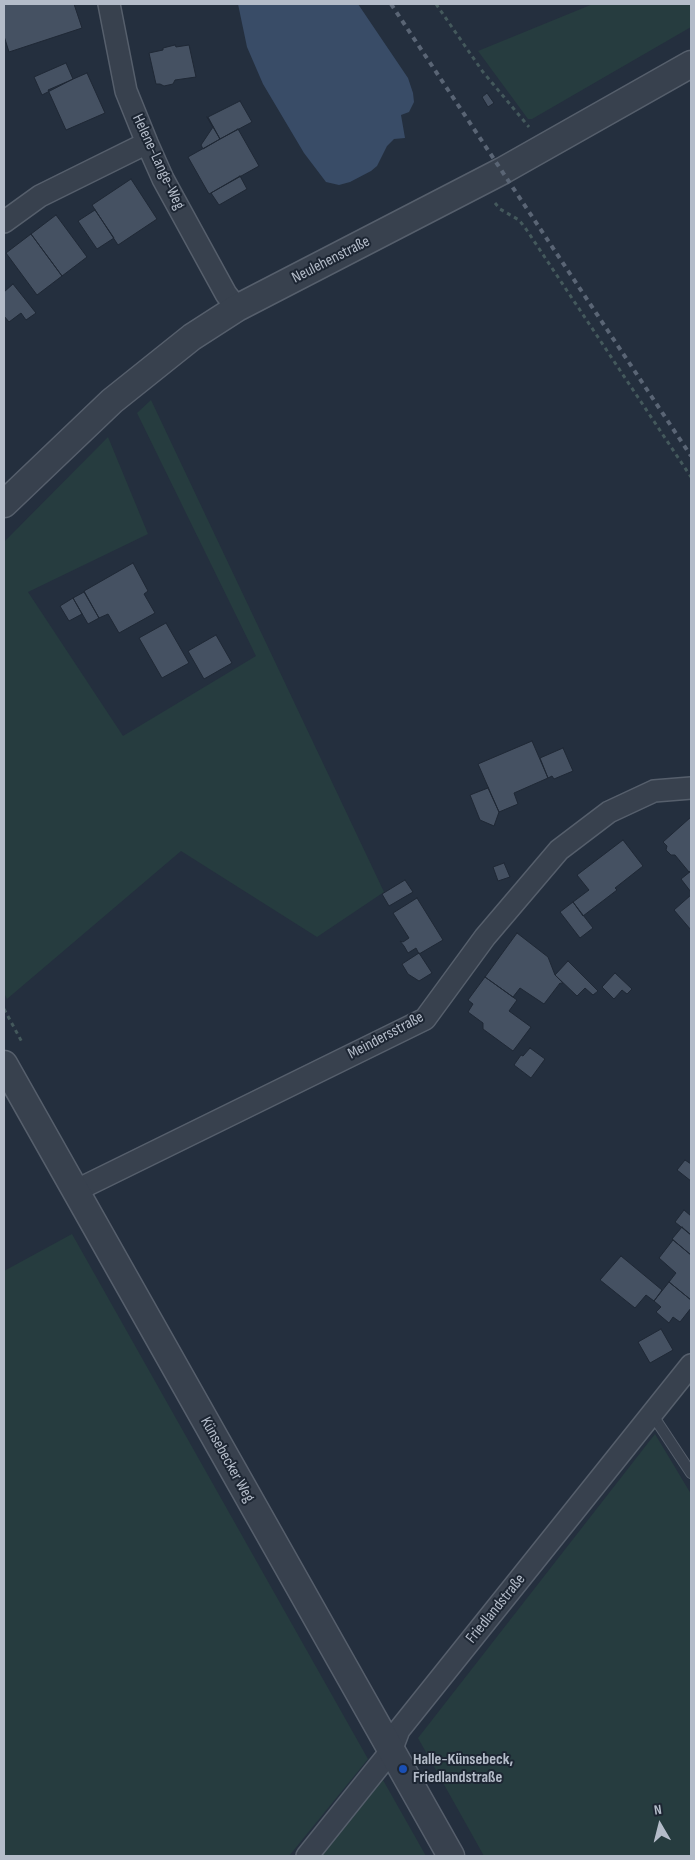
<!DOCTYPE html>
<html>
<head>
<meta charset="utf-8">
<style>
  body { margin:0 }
  #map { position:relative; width:695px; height:1860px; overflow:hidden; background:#242f3e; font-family:"Sofia Sans Condensed",sans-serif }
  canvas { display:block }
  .frame { position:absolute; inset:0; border:5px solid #b4bcc9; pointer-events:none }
  .north { position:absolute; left:635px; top:1800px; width:50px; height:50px; -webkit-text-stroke:4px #1d2633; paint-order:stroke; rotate:352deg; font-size:14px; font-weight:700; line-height:20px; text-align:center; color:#b4bcc9 }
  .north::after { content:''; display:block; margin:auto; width:18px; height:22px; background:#b4bcc9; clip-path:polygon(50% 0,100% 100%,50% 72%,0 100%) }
</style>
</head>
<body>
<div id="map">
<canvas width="695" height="1860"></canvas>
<div class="frame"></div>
<div class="north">N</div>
</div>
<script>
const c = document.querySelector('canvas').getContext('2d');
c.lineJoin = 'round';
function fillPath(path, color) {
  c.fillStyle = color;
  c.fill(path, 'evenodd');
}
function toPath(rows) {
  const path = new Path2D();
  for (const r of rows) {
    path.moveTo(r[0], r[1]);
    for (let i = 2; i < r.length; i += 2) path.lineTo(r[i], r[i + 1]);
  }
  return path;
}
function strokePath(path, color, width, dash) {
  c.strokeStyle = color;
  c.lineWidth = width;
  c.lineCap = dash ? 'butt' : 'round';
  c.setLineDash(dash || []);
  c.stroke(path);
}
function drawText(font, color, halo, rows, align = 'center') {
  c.font = font + ' "Sofia Sans Condensed",sans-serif';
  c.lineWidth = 4;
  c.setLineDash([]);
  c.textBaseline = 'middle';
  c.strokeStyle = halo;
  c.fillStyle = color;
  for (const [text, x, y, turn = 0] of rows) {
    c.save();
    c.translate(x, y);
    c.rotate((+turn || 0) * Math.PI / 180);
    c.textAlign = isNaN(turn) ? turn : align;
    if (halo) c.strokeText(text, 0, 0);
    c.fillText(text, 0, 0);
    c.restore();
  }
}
fillPath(toPath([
  [593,4,691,4,691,27,532,119,528,119,478,51],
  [151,400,384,892,317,937,181,851,7,999,4,993,4,542,108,437,148,534,28,592,123,736,256,656,137,413],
  [72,1234,368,1759,289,1856,4,1856,4,1271],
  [655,1434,691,1494,691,1856,484,1856,418,1738],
  [383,1780,426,1856,320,1856]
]), '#263c3f');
fillPath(toPath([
  [238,4,358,4,408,78,413,93,414,102,409,112,401,115,405,138,394,139,387,146,377,166,371,171,350,182,339,185,326,182,304,153,263,84,247,47]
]), '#394c67');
const building = toPath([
  [4,4,74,4,82,28,9,52,4,36,4,4],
  [175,45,176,47,189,45,196,77,175,80,173,84,164,86,160,84,156,84,149,53,163,50,163,48,175,45],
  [66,63,73,79,42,95,34,77,66,63],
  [87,73,105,113,66,130,48,90,87,73],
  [487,93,494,103,488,107,482,97,487,93],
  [240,101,252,122,220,139,208,117,240,101],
  [207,117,220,139,203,149,201,145,213,127,207,117],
  [238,129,259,166,209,194,188,157,238,129],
  [240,176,247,189,219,205,211,193,240,176],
  [131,179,157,219,118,245,92,205,131,179],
  [95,210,114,238,97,249,78,221,95,210],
  [56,215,87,257,62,276,31,234,56,215],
  [31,234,62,276,37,295,6,253,31,234],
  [13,284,36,313,26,320,21,313,9,322,4,316,4,292,13,284],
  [133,563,148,591,144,594,155,613,119,633,108,614,99,618,84,591,133,563],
  [84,592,99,618,88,624,73,598,84,592],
  [73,598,82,614,69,621,60,606,73,598],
  [166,623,189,663,162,678,139,638,166,623],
  [216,635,232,663,204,679,188,651,216,635],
  [532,741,548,778,514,793,518,804,499,812,478,764,532,741],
  [563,748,573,771,554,779,552,776,548,778,540,758,563,748],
  [488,788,499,812,494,826,480,820,470,795,488,788],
  [691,817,691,871,689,872,675,855,671,855,666,850,667,846,663,842,691,817],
  [623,840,643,866,615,888,617,890,583,916,573,902,589,890,577,875,623,840],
  [504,863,510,877,498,881,493,867,504,863],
  [691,871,691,892,681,879,691,871],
  [405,880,413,892,389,906,382,894,405,880],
  [691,895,691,930,674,910,691,895],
  [417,898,443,940,419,954,416,948,408,953,404,946,400,941,403,942,409,938,393,913,417,898],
  [573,902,593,928,580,938,560,912,573,902],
  [517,933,548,957,555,975,562,982,562,984,560,983,544,1004,520,988,513,997,485,977,517,933],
  [419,953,432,973,419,981,408,974,402,964,419,953],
  [568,961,598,991,593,995,585,988,577,996,555,975,568,961],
  [615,973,632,989,627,994,622,990,614,999,602,987,615,973],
  [485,977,517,1000,509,1011,531,1027,513,1051,483,1029,483,1023,468,1012,473,1004,468,1000,485,977],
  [530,1048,545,1059,531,1078,514,1065,521,1055,523,1056,530,1048],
  [685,1160,691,1164,691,1181,677,1170,685,1160],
  [684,1210,691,1216,691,1235,675,1222,684,1210],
  [682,1227,691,1235,691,1255,672,1239,682,1227],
  [673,1240,691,1255,691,1300,669,1282,676,1273,659,1258,673,1240],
  [621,1256,662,1290,654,1301,646,1295,635,1308,600,1280,621,1256],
  [669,1282,691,1300,691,1308,680,1322,673,1317,669,1323,656,1312,661,1307,654,1301,669,1282],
  [661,1329,673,1350,650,1363,638,1342,661,1329]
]);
fillPath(building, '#455162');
strokePath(building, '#1f2835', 1);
const service = toPath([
  [652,1414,691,1473]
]);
const minor = toPath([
  [109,4,126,91,147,143,163,179,226,294,237,308],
  [4,222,40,196,147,143],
  [75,1191,425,1019,485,937,559,850,609,812,654,791,691,788],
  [307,1856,391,1751,399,1730,691,1365]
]);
const tertiary = toPath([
  [4,504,112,401,192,337,237,308,502,171,691,64],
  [4,1064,451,1856]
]);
strokePath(service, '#565f6c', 12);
strokePath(minor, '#565f6c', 24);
strokePath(tertiary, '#565f6c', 29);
strokePath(toPath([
  [436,4,483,72,529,127],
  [495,203,500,209,519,220,526,229,691,477],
  [4,1009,23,1044]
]), '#44595c', 3, [4, 4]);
strokePath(service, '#38414e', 10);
strokePath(minor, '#38414e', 21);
strokePath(tertiary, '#38414e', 26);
strokePath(toPath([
  [391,4,691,456]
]), '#5a6575', 4, [5, 5]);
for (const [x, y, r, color] of [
  [403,1769,5,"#1a4fb4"]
]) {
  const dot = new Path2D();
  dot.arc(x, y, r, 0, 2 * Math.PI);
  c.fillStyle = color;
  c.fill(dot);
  strokePath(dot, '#1d2633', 2);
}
drawText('16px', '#b4bcc9', '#1d2633', [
  ["Helene-Lange-Weg",158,162,65],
  ["Neulehenstraße",331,260,-27],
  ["Meindersstraße",386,1036,-28],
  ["Künsebecker Weg",227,1460,61],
  ["Friedlandstraße",496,1609,-51]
]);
drawText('bold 16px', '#b4bcc9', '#1d2633', [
  ["Halle-Künsebeck,",413,1760],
  ["Friedlandstraße",413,1778]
], 'left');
</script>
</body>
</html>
